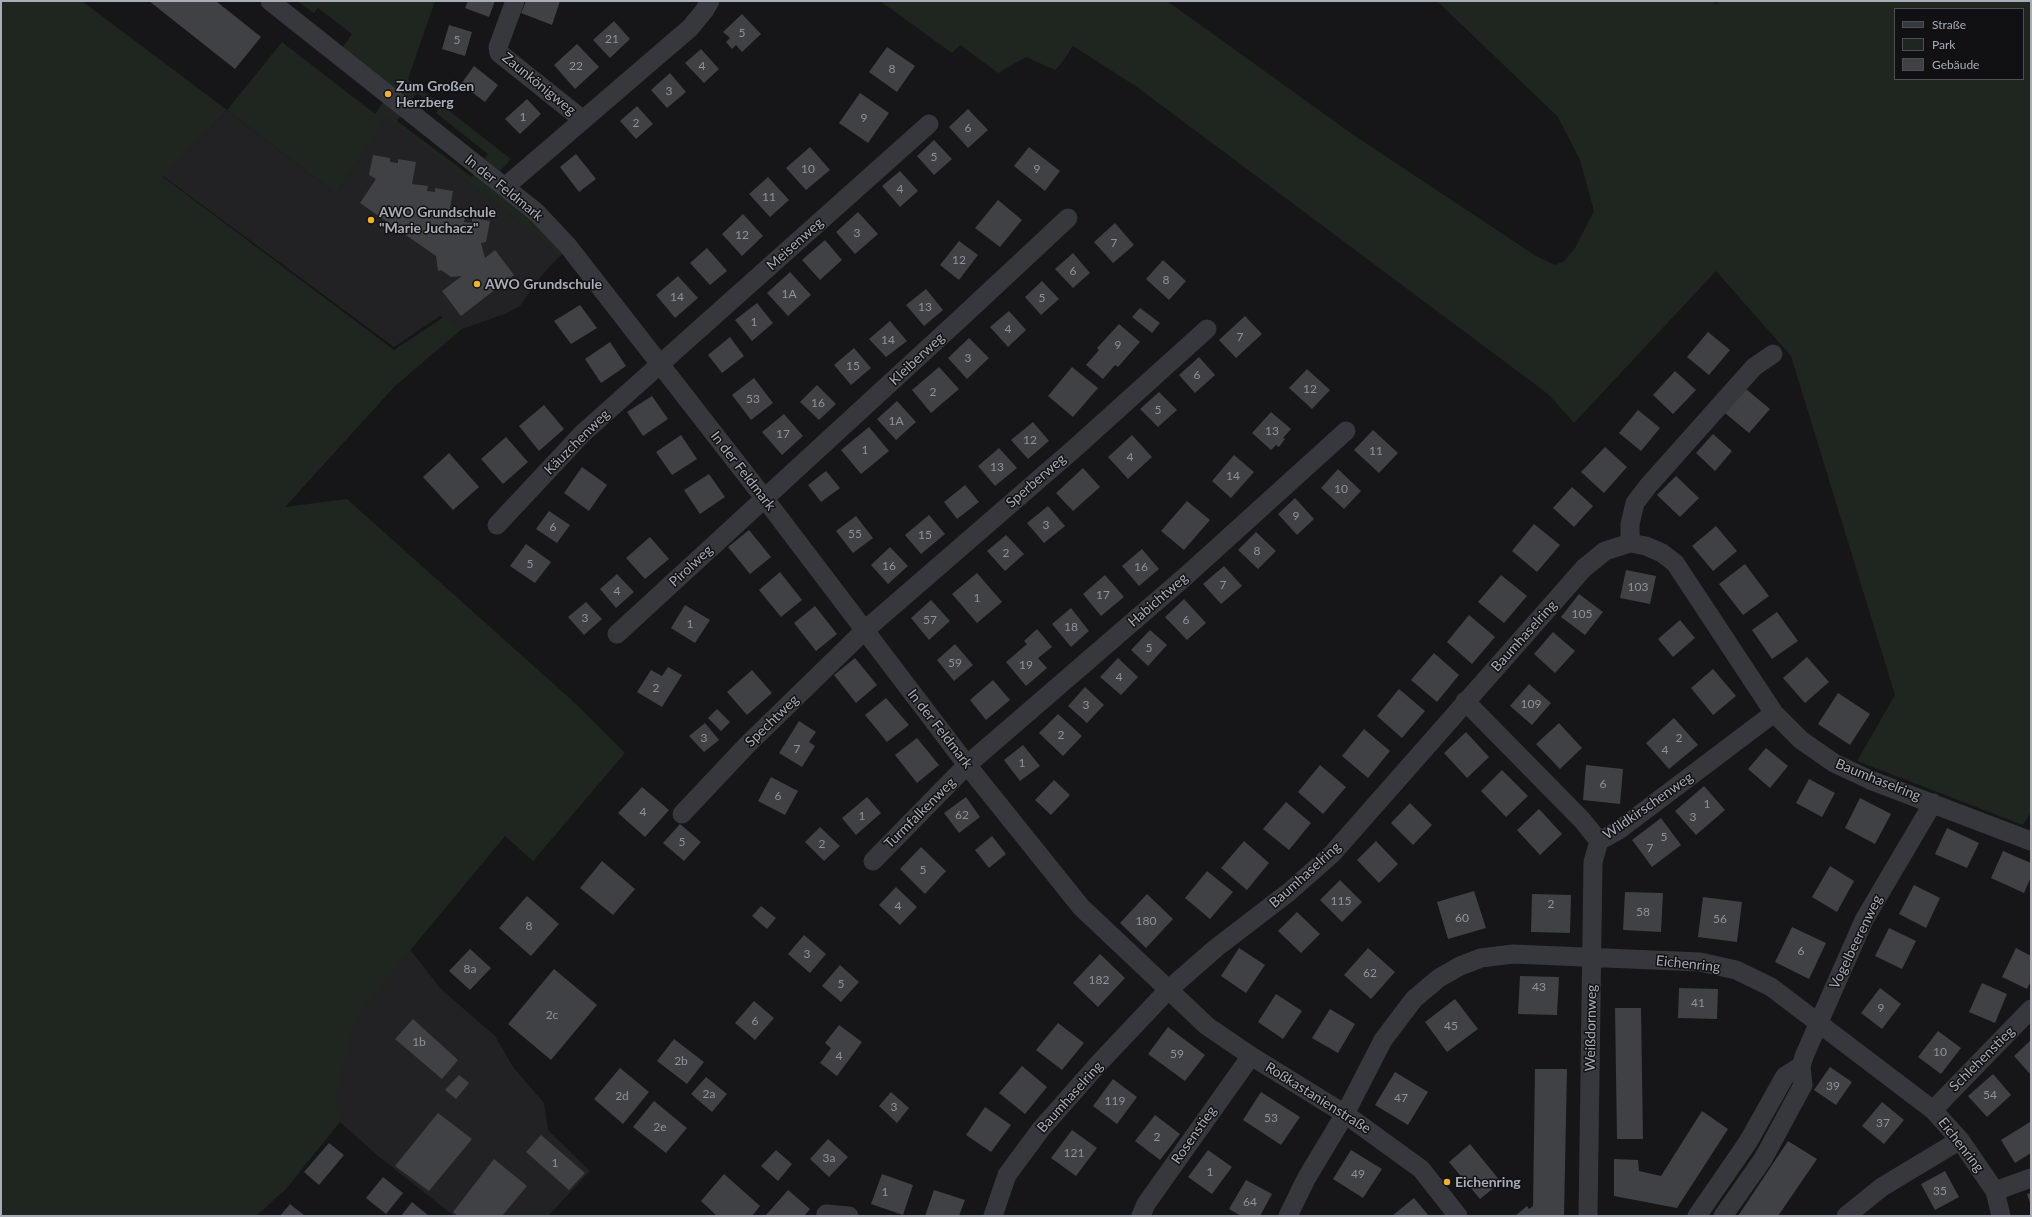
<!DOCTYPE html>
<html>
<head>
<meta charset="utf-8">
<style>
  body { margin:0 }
  #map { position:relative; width:2032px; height:1217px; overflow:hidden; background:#161618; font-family:Lato,sans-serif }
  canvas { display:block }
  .frame { position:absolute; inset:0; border:2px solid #a8adb8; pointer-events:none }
  .legend { position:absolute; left:1894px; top:8px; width:130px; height:72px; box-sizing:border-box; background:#111113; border:1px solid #4d4f55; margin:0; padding:5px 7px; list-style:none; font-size:12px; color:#a8adb8 }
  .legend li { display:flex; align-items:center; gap:8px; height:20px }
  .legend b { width:20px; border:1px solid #4d4f55 }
</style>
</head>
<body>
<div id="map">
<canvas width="2032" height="1217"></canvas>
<div class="frame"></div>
<ul class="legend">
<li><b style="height:5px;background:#37383d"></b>Straße</li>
<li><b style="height:11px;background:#1e261f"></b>Park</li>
<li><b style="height:11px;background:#404145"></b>Gebäude</li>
</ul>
</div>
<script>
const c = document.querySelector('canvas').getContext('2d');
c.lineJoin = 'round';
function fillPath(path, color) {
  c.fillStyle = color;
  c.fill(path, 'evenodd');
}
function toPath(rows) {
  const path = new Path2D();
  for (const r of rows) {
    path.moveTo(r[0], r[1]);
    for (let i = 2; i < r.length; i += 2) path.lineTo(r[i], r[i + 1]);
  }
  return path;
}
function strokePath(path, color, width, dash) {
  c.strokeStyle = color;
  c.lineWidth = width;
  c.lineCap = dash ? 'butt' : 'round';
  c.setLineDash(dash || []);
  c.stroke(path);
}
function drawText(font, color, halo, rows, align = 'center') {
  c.font = font + ' Lato,sans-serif';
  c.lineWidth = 3;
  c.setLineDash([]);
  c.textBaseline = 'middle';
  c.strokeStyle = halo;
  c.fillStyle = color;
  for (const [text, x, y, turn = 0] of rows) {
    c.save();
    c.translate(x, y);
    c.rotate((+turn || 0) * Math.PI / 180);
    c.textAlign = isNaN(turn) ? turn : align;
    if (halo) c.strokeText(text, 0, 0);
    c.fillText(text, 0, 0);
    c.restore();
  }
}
fillPath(toPath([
  [227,110,336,194,386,116,551,246,558,258,541,276,520,306,505,314,462,329,440,316,394,347,163,176],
  [194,676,441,989,495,1036,513,1067,544,1103,548,1130,590,1171,548,1216,454,1216,377,1155,340,1122]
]), '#222225');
fillPath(toPath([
  [1,1,82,1,227,110,282,42,375,114,384,101,402,115,397,121,472,177,476,172,532,217,563,253,558,258,551,246,386,117,336,194,227,110,163,177,394,350,444,317,462,329,395,386,285,507,347,499,575,703,625,753,533,861,505,836,355,1017,336,1094,340,1122,285,1190,256,1216,1,1216],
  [297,1,435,1,408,79,511,159,500,171,484,159,488,154,436,113,438,110,417,93,410,102,342,48,352,34,318,8,314,13],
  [880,1,1167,1,1355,136,1536,256,1555,265,1564,261,1575,248,1594,211,1580,160,1558,117,1437,1,1712,1,1716,5,1719,1,2031,1,2031,812,2023,825,1857,761,1895,695,1791,356,1716,271,1574,423,1548,394,1137,87,1073,46,1061,64,1055,70,1026,57,998,73,960,45,952,53],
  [1895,9,2023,9,2023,79,1895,79]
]), '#1e261f');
fillPath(toPath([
  [149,1,216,1,261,37,235,69],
  [468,1,495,1,489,17,465,8],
  [526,1,560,1,552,25,521,13],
  [742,14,761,34,742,52,736,45,732,49,726,42,730,38,723,32],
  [614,21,630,39,610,58,593,40],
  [449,25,472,32,465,56,442,49],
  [577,44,599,67,575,89,554,65],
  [887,47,915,66,897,92,869,72],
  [701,49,719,69,704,83,685,63],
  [474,66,498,85,485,102,461,84],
  [670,73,686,92,667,108,651,90],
  [860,93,889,113,868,143,839,123],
  [527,99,541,114,520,134,505,119],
  [637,106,653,124,636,139,620,121],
  [968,109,988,130,968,148,949,127],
  [934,140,952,159,934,175,917,156],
  [810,147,830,170,806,190,786,168],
  [1029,147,1060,171,1045,191,1014,166],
  [576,154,596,179,579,192,560,167],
  [373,155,390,158,390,162,398,163,398,159,416,162,412,184,428,186,427,191,435,192,435,188,453,191,449,214,465,217,464,222,472,223,472,218,490,221,486,242,481,243,485,258,495,250,514,275,461,316,442,291,462,276,451,277,441,270,438,271,436,256,360,203,376,179,369,175],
  [900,171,918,191,900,207,882,186],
  [768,177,789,200,770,217,749,194],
  [998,200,1022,220,1000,247,975,228],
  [858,212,878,234,855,254,836,232],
  [743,214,763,236,742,256,722,234],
  [1115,223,1134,245,1113,263,1094,242],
  [825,240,842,260,820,280,802,260],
  [959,241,978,255,959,280,940,265],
  [707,248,727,271,710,285,690,263],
  [1073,253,1090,273,1073,288,1055,269],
  [1163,260,1186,281,1169,300,1146,279],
  [790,272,811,295,788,316,767,293],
  [678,276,698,298,675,318,656,295],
  [1042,281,1059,299,1041,315,1025,297],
  [926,289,943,310,924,326,906,305],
  [757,303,773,323,752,341,735,320],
  [580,305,597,328,571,344,554,321],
  [1140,308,1160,323,1152,333,1132,317],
  [1009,311,1026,330,1008,347,990,327],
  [1245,316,1262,334,1236,358,1219,340],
  [890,321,907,341,886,357,869,339],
  [1119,324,1140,342,1118,367,1115,365,1103,379,1086,365,1099,350,1097,348],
  [1708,332,1730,350,1709,375,1687,357],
  [730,337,744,356,722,373,708,355],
  [969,338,989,358,967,379,948,358],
  [610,342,626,366,601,383,585,359],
  [854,348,871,368,851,385,834,365],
  [1199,357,1215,375,1195,393,1179,375],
  [939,367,959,389,931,413,912,390],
  [1072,367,1098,388,1073,417,1048,396],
  [1307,369,1330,390,1312,409,1289,388],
  [1675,371,1696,390,1673,414,1653,395],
  [754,378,773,403,751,420,732,395],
  [817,385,836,404,819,420,800,402],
  [1746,389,1770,409,1749,433,1725,413],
  [1159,392,1177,410,1158,427,1140,409],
  [652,396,668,419,643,436,627,412],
  [897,401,916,422,896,440,877,419],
  [544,405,564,429,539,451,519,426],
  [1638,410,1660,428,1641,451,1619,433],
  [1271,412,1291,429,1283,438,1285,439,1279,447,1276,445,1271,450,1252,433],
  [784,414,803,436,782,455,762,432],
  [1033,422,1049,441,1028,459,1011,440],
  [869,427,889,451,861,474,841,450],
  [1373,430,1398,453,1379,473,1354,450],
  [1713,434,1732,451,1715,471,1696,453],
  [681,435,697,459,672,475,656,452],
  [1132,435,1152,457,1128,479,1108,457],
  [506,437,528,462,503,484,481,459],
  [1605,447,1627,467,1604,493,1581,472],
  [999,448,1017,468,995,486,978,466],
  [449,453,479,487,453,510,423,477],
  [1234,455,1254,472,1231,498,1212,481],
  [582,467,607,485,589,511,564,493],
  [1083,468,1100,487,1073,511,1056,493],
  [1338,469,1361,491,1344,509,1321,488],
  [826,471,840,488,821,502,808,485],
  [709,474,725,497,700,514,684,490],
  [1676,476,1699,498,1680,517,1657,495],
  [965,485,979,502,957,519,944,502],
  [1572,487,1593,506,1574,527,1553,508],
  [1295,498,1314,519,1297,535,1278,514],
  [1187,501,1210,520,1184,550,1161,531],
  [1048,506,1065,526,1044,543,1027,523],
  [549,511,570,525,557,543,536,529],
  [929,515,945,534,921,554,905,535],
  [856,516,873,538,853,553,836,531],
  [1534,524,1560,545,1537,572,1512,551],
  [1716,526,1737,551,1713,571,1692,546],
  [749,530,771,557,750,574,728,547],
  [1256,532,1276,551,1258,569,1238,550],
  [1006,535,1024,554,1005,571,987,551],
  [650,537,669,559,645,579,626,558],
  [526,544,551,562,535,583,510,566],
  [890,547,908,566,888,584,871,565],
  [1142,549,1159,569,1139,586,1122,566],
  [1745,564,1769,596,1743,615,1719,584],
  [1224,566,1242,586,1221,604,1203,584],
  [1626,570,1656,576,1650,604,1620,598],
  [780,572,802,600,781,617,759,590],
  [977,573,1002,602,977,623,952,594],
  [617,574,634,592,616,608,600,589],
  [1105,575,1124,597,1101,616,1083,594],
  [1501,575,1527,596,1504,623,1478,602],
  [1579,594,1603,612,1585,635,1561,617],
  [1184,599,1206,623,1187,640,1165,617],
  [931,600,950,621,929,640,911,618],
  [586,602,602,619,584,635,568,617],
  [685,605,710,620,695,643,671,628],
  [815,606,837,634,816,651,794,623],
  [1071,608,1089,631,1071,647,1052,624],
  [1777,612,1798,641,1772,659,1752,630],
  [1469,615,1495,637,1472,664,1447,642],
  [1680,620,1695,638,1673,657,1658,639],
  [1037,629,1052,647,1038,658,1047,668,1026,686,1006,662,1027,644,1024,641],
  [1150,630,1167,645,1148,666,1131,650],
  [1553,632,1575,651,1555,673,1534,654],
  [955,644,973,665,954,681,937,660],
  [1434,653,1459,675,1437,702,1411,680],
  [1807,657,1829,682,1805,703,1783,678],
  [855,658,877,685,856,703,834,675],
  [1118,658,1138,677,1121,695,1100,677],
  [668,667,682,675,662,707,637,692,651,670,662,676],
  [1713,669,1736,696,1713,715,1691,688],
  [752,670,772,693,747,715,727,692],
  [993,680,1010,700,986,720,970,700],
  [1529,684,1551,703,1532,725,1510,706],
  [1085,687,1104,705,1087,723,1068,706],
  [1399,689,1425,711,1402,738,1377,716],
  [1838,693,1870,714,1850,745,1818,724],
  [886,698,909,725,887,742,865,715],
  [717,709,730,722,721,731,708,718],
  [1058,714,1082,736,1063,756,1039,733],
  [1674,718,1698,745,1669,769,1646,743],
  [799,721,816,732,809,742,815,746,802,767,779,753],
  [705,723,719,740,704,752,689,736],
  [1559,723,1582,748,1560,769,1536,744],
  [1364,729,1390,751,1368,778,1342,756],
  [1466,732,1489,757,1467,778,1444,753],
  [917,738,939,765,917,783,895,755],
  [1023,745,1040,766,1020,781,1004,760],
  [1766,748,1788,766,1770,788,1748,769],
  [1320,765,1346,787,1323,814,1298,792],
  [1586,765,1623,769,1620,804,1583,800],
  [1502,770,1528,796,1506,817,1481,791],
  [771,777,798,791,785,815,758,801],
  [1809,779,1835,793,1822,817,1796,803],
  [1054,780,1070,795,1051,815,1035,800],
  [1704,786,1725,810,1696,835,1675,811],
  [642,787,669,810,645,837,618,813],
  [867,797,881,813,856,835,842,818],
  [966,797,980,817,959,833,944,813],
  [1860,798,1891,814,1875,844,1845,828],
  [1286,802,1311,823,1289,850,1263,829],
  [1410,803,1432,825,1413,845,1391,823],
  [1539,809,1562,834,1540,855,1517,830],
  [1661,818,1681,845,1652,867,1632,840],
  [680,824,701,842,684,861,663,843],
  [820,827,840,846,824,861,805,842],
  [1947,828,1979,843,1967,868,1935,854],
  [992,836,1006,854,989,868,975,850],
  [1244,841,1269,863,1247,890,1221,868],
  [1376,841,1398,864,1379,883,1357,860],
  [921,847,946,871,925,894,900,869],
  [2003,851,2031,863,2031,877,2024,893,1991,878],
  [602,861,635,889,613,915,580,888],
  [1830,866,1854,881,1837,912,1812,897],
  [1207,871,1233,892,1210,919,1185,898],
  [1340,880,1362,902,1342,922,1320,900],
  [1914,885,1940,898,1926,928,1899,914],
  [896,887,917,907,900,925,879,905],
  [1474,891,1486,928,1448,939,1437,902],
  [1625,892,1663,893,1661,932,1623,930],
  [1147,894,1173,919,1146,948,1120,923],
  [1532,894,1571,895,1570,933,1531,932],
  [527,896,559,924,531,956,499,928],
  [1703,897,1742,902,1737,942,1698,937],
  [761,906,776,918,767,929,752,916],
  [1297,912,1320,934,1301,953,1278,931],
  [1792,927,1826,943,1809,979,1775,962],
  [1889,928,1916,941,1902,969,1875,956],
  [804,935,826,954,810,973,788,954],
  [1239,948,1265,965,1246,993,1221,976],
  [1368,948,1395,972,1371,999,1344,975],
  [2016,948,2031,956,2031,981,2027,989,2002,977],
  [470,949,491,968,470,990,449,971],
  [1100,954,1125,978,1098,1007,1073,983],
  [840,965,859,982,841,1002,822,986],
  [554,969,597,1005,551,1060,508,1024],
  [1520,976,1559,977,1557,1015,1518,1014],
  [1982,983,2007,994,1995,1023,1969,1012],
  [1679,988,1718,989,1717,1019,1678,1018],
  [1880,988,1901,1004,1882,1029,1861,1013],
  [1276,994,1302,1011,1283,1039,1258,1022],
  [1455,999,1478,1029,1447,1052,1425,1022],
  [754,1001,774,1018,755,1040,735,1023],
  [1615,1008,1641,1008,1643,1139,1617,1139],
  [1330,1009,1355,1024,1338,1053,1312,1038],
  [413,1019,458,1060,442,1079,395,1039],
  [1058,1023,1084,1043,1062,1070,1036,1050],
  [839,1025,862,1042,837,1076,820,1063,831,1048,825,1043],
  [1168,1027,1205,1055,1185,1081,1148,1054],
  [1938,1031,1961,1048,1941,1074,1918,1057],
  [674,1039,704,1062,687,1084,657,1061],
  [2031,1040,2031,1075,2014,1056],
  [1022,1066,1047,1087,1025,1114,999,1093],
  [1830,1067,1852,1082,1836,1105,1814,1090],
  [620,1068,649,1092,623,1124,594,1099],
  [1535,1069,1567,1069,1564,1216,1515,1216,1527,1206,1529,1209,1533,1206],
  [1395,1072,1428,1092,1408,1125,1375,1105],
  [1993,1074,2011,1095,1987,1117,1968,1096],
  [459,1075,469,1083,456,1099,445,1090],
  [706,1077,727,1094,712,1112,691,1094],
  [1113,1079,1137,1097,1117,1124,1093,1106],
  [891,1092,909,1108,897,1123,879,1106],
  [1261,1092,1300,1117,1281,1145,1243,1120],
  [654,1101,687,1128,666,1153,633,1127],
  [1882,1102,1904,1120,1884,1144,1862,1126],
  [985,1107,1011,1125,991,1152,966,1135],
  [1702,1111,1728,1129,1677,1208,1614,1196,1614,1159,1638,1160,1639,1171,1661,1176],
  [438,1113,472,1139,429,1191,395,1166],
  [1155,1115,1180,1134,1160,1160,1135,1141],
  [2030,1122,2031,1153,2015,1163,2001,1140],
  [1072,1130,1097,1148,1076,1176,1051,1158],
  [541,1135,585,1173,569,1190,526,1152],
  [828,1139,848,1157,829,1177,810,1159],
  [1788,1141,1817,1159,1778,1216,1738,1216],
  [329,1143,344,1155,319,1185,304,1172],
  [1470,1144,1501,1182,1480,1199,1449,1162],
  [776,1150,792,1164,778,1181,761,1166],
  [1208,1150,1232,1167,1212,1194,1188,1177],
  [1351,1150,1382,1169,1363,1198,1333,1179],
  [494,1159,527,1186,502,1216,458,1216,453,1212],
  [1945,1171,1959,1197,1935,1210,1921,1184],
  [724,1174,760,1206,752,1216,717,1216,701,1201],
  [882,1174,913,1185,903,1215,871,1204],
  [383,1177,403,1193,386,1214,366,1198],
  [1246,1180,1272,1194,1260,1216,1241,1216,1229,1209],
  [788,1190,810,1209,804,1216,767,1216,766,1215],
  [934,1190,965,1200,959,1216,925,1216],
  [2031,1193,2031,1206,2027,1194],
  [1414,1198,1429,1216,1392,1216],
  [412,1202,429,1216,401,1216],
  [290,1204,305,1216,280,1216]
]), '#404145');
strokePath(toPath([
  [270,1,536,212,568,246,765,499,967,765,1081,907,1207,1026,1251,1056,1345,1114,1421,1169,1458,1216],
  [515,1,498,47,499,53,583,120],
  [505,187,690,28,704,11,710,1],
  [497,525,583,433,929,124],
  [1630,543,1630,524,1635,503,1648,486,1754,367,1773,354],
  [617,634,963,316,1068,218],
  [1465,701,1582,820,1599,841],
  [682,814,747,745,864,631,1075,448,1207,329],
  [1599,841,1619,830,1774,713],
  [873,861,967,765,1187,575,1346,431],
  [1933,1110,2031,1009],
  [1995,1191,2031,1178],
  [826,1214,849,1216],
  [993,1216,1007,1175,1041,1129,1100,1062,1168,990,1216,948,1289,892,1332,854,1584,568,1605,551,1630,543,1646,546,1662,553,1675,563,1774,713,1801,740,1834,763,1870,780,2031,841],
  [1141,1216,1146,1204,1251,1056],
  [1288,1216,1306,1179,1345,1114,1383,1040,1414,999,1439,978,1460,966,1481,958,1513,954,1700,962,1736,970,1771,987,1933,1110,1960,1140,1995,1191,2001,1216],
  [1588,1216,1593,862,1599,841],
  [1697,1216,1748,1142,1785,1076,1801,1066],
  [1723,1216,1763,1159,1803,1085,1801,1066,1805,1054,1864,920,1933,803],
  [1846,1216,1882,1187,1960,1140]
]), '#37383d', 19);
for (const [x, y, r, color] of [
  [388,94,4,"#f2b134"],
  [371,220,4,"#f2b134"],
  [477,284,4,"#f2b134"],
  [1447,1182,4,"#f2b134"]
]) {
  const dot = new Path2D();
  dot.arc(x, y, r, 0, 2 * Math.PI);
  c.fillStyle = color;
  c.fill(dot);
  strokePath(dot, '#111113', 1.5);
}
drawText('12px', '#8e929b', null, [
  ["5",742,33],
  ["21",612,39],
  ["5",457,40],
  ["22",576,66],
  ["4",702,66],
  ["8",892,69],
  ["3",669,91],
  ["1",523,117],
  ["9",864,118],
  ["2",636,123],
  ["6",968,128],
  ["5",934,157],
  ["10",808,169],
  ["9",1037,169],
  ["4",900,189],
  ["11",769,197],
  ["3",857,233],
  ["12",742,235],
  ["7",1114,243],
  ["12",959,260],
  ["6",1073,271],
  ["8",1166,280],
  ["1A",789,294],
  ["14",677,297],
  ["5",1042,298],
  ["13",925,307],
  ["1",754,322],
  ["4",1008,329],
  ["7",1240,337],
  ["14",888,340],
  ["9",1118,345],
  ["3",968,358],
  ["15",853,366],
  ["6",1197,375],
  ["12",1310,389],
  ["2",933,392],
  ["53",753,399],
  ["16",818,403],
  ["5",1158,410],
  ["1A",896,421],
  ["13",1272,431],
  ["17",783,434],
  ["12",1030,440],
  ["1",865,450],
  ["11",1376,451],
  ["4",1130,457],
  ["13",997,467],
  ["14",1233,476],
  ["10",1341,489],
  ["9",1296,516],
  ["3",1046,525],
  ["6",553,527],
  ["55",855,534],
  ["15",925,535],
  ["8",1257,551],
  ["2",1006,553],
  ["5",530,564],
  ["16",889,566],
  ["16",1141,567],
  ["7",1223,585],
  ["103",1638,587],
  ["4",617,591],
  ["17",1103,595],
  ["1",977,598],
  ["105",1582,614],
  ["3",585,618],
  ["57",930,620],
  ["6",1186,620],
  ["1",690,624],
  ["18",1071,627],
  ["5",1149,648],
  ["59",955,663],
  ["19",1026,665],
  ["4",1119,677],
  ["2",656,688],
  ["109",1531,704],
  ["3",1086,705],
  ["2",1061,735],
  ["3",704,738],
  ["2",1679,738],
  ["7",797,749],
  ["4",1665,750],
  ["1",1022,763],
  ["6",1603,784],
  ["6",778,796],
  ["1",1707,804],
  ["4",643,812],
  ["62",962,815],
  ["1",862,816],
  ["3",1693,817],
  ["5",1664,837],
  ["5",682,842],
  ["2",822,844],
  ["7",1650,848],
  ["5",923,870],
  ["115",1341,901],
  ["2",1551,904],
  ["4",898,906],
  ["58",1643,912],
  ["60",1462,918],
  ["56",1720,919],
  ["180",1146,921],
  ["8",529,926],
  ["6",1801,951],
  ["3",807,954],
  ["8a",470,969],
  ["62",1370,973],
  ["182",1099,980],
  ["5",841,984],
  ["43",1539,987],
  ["41",1698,1003],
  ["9",1881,1008],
  ["2c",552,1015],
  ["6",755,1021],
  ["45",1451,1026],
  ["1b",419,1042],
  ["10",1940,1052],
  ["59",1177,1054],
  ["4",839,1056],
  ["2b",681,1061],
  ["39",1833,1086],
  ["2a",709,1094],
  ["54",1990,1095],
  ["2d",622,1096],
  ["47",1401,1098],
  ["119",1115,1101],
  ["3",894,1107],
  ["53",1271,1118],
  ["37",1883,1123],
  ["2e",660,1127],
  ["2",1157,1137],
  ["121",1074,1153],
  ["3a",829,1158],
  ["1",555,1163],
  ["1",1210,1172],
  ["49",1358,1174],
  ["35",1940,1191],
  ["1",885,1192],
  ["64",1250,1202]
]);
drawText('14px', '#a8adb8', '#111113', [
  ["Zaunkönigweg",539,84,39],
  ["In der Feldmark",504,188,39],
  ["Meisenweg",795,244,-42],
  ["Kleiberweg",917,359,-43],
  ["Käuzchenweg",577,442,-45],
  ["In der Feldmark",743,471,52],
  ["Sperberweg",1036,481,-41],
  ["Pirolweg",691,566,-43],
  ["Habichtweg",1158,600,-41],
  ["Baumhaselring",1524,636,-48],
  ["Spechtweg",772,721,-44],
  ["In der Feldmark",940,729,52],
  ["Baumhaselring",1878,780,22],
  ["Wildkirschenweg",1648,806,-35],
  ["Turmfalkenweg",920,813,-45],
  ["Baumhaselring",1305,875,-42],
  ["Vogelbeerenweg",1856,942,-64],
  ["Eichenring",1688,964,6],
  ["Weißdornweg",1591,1028,-89],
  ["Schlehenstieg",1982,1059,-45],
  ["Baumhaselring",1070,1097,-48],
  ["Roßkastanienstraße",1318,1098,32],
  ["Rosenstieg",1194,1135,-55],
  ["Eichenring",1961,1145,52]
]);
drawText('bold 14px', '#a8adb8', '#111113', [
  ["Zum Großen",396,86],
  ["Herzberg",396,102],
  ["AWO Grundschule",379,212],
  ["\"Marie Juchacz\"",379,228],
  ["AWO Grundschule",485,284],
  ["Eichenring",1455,1182]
], 'left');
</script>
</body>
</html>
